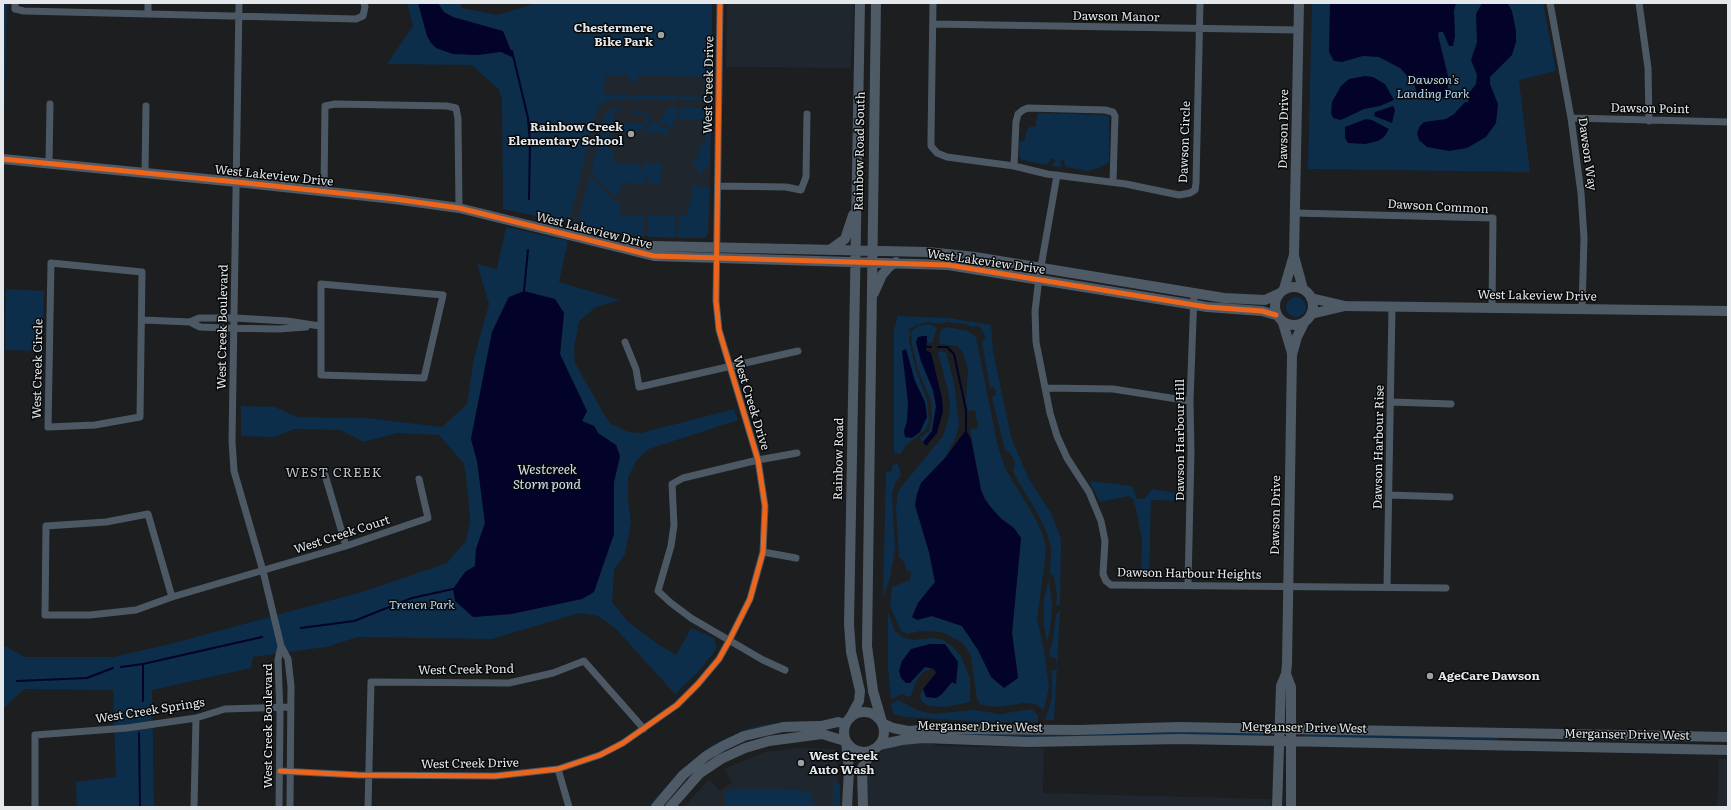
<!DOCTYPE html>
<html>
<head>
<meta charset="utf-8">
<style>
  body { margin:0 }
  #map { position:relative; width:1731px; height:810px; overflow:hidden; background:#1c1e20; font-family:Literata,serif }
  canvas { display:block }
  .frame { position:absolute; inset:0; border:4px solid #e5e8ea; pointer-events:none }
</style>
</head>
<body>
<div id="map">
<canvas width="1731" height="810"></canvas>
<div class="frame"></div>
</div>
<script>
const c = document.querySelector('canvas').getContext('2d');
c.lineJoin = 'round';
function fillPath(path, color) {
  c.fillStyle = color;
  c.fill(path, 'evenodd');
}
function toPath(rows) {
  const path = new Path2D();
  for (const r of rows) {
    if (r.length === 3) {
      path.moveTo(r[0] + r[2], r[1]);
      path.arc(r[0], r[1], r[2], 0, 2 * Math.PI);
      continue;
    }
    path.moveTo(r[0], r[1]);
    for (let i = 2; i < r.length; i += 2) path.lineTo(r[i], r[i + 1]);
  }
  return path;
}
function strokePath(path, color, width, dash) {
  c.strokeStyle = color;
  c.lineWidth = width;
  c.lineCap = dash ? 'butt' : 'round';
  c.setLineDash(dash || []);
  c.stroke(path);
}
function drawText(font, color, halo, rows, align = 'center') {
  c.font = font + ' Literata,serif';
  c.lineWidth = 3;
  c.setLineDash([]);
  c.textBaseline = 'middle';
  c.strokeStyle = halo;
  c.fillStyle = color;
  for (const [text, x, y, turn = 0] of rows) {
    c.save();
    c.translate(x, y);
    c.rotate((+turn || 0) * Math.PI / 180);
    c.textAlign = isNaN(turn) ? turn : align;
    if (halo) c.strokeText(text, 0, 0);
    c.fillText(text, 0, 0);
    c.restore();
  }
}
fillPath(toPath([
  [727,3,854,3,851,68,726,67],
  [538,32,712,67,709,231,705,238,636,236,606,232,564,223],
  [927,741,937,746,1044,748,1043,793,1271,799,1270,807,868,807,867,773,874,758,888,747],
  [796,748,833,749,836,750,838,782,833,782,833,807,684,807,709,779,720,791,732,782,724,769,765,752],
  [1719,759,1728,759,1728,807,1717,807]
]), '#1f262d');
fillPath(toPath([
  [3,3,7,3,3,151],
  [407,3,459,3,462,8,498,15,536,3,712,3,712,81,708,83,704,82,704,77,638,75,638,81,629,81,629,75,605,75,606,82,603,82,603,94,629,95,629,100,615,99,606,101,597,109,569,223,503,209,502,100,499,90,472,65,387,64,413,26],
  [1312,3,1543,3,1556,71,1519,80,1530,172,1308,169],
  [709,90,711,92,711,99,709,101,680,100,680,96,704,97,704,91],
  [632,95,677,96,677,100,631,100],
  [668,107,677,108,677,119,673,119,673,129,660,121],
  [613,108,623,108,625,109,618,109,614,114,614,123,646,123,646,114,633,113,633,109,647,113,650,117,648,124,638,132,611,132,609,142,600,136,605,114],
  [680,108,708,108,711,110,711,119,680,119],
  [1038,113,1104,115,1108,116,1109,119,1109,162,1099,168,1087,171,1066,167,1063,160,1060,161,1062,167,1052,166,1055,160,1052,158,1047,165,1022,160,1019,156,1019,142,1024,141,1027,130,1030,127,1035,127],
  [654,121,669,131,669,133,643,133],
  [700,122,711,122,710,164,697,177,697,165,693,165,693,159,698,158,699,147,703,145,705,142,705,131,701,127],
  [599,140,610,149,614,150,614,163,638,164,639,169,643,169,644,164,661,164,661,184,649,184,649,177,645,177,645,184,621,183,620,196,611,192,591,172],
  [590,175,614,200,620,201,620,215,644,215,644,237,606,232,577,226],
  [696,186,710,187,707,236,705,238,678,238,679,216,688,216,688,205,691,205,692,187],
  [648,215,675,215,675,238,648,237],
  [506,227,568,241,559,282,620,300,596,307,579,321,574,349,575,363,605,416,611,424,628,432,641,433,734,409,738,420,649,449,637,460,628,477,628,501,631,522,625,554,614,570,612,602,627,621,656,643,676,655,691,628,714,638,716,646,715,651,697,673,675,694,616,629,598,616,579,613,492,639,358,637,326,647,253,657,251,668,152,690,154,807,77,807,76,782,116,777,113,690,24,689,3,709,3,645,25,657,113,657,174,643,365,591,447,563,466,541,470,522,468,491,464,464,439,435,397,433,364,442,340,430,294,429,275,437,241,436,241,406,275,407,297,417,366,418,442,427,467,404,474,358,489,304,477,264,497,269],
  [508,297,555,299,564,313,560,354,582,421,594,426,598,433,616,446,620,456,614,482,614,534,548,606,511,614,474,617,465,572,475,566,476,549,485,523,477,461,471,439,492,332],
  [6,289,44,291,42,351,5,350],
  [1296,307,10],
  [898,316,949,318,991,325,993,351,1011,437,1028,477,1052,515,1061,539,1060,604,1056,606,1057,593,1054,577,1050,573,1051,549,1047,533,1039,516,1013,472,1015,462,1009,452,1005,451,992,397,996,395,996,390,993,387,990,388,982,342,986,337,979,326,972,327,965,324,947,322,939,324,929,322,917,325,907,330,910,331,909,341,916,370,927,400,929,421,926,429,905,446,901,454,894,453,894,330],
  [930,324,937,328,932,343,928,343,927,336,916,342,921,361,933,390,936,406,932,431,923,442,920,438,929,431,932,418,931,401,918,370,912,345,911,331,918,326],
  [947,327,968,331,976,337,997,443,1005,468,1035,518,1043,535,1046,549,1044,568,1037,618,1044,650,1049,687,1044,710,1035,704,1024,703,999,707,981,705,977,699,971,656,963,643,942,632,920,631,908,634,901,631,890,606,892,587,910,580,911,571,907,571,904,562,899,557,896,508,898,491,943,436,949,417,950,404,948,391,938,352,946,352,954,383,959,423,956,437,945,458,921,483,915,505,929,552,935,582,918,603,917,620,931,616,962,626,978,650,1018,678,1012,633,1021,538,1014,528,992,510,981,490,970,430,978,428,975,410,968,411,966,402,968,370,964,355,958,346,940,344,939,339,941,330],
  [898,464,901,475,895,483,892,493,895,549,890,577,883,598,886,471,891,472,893,465],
  [1089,481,1132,486,1137,499,1144,499,1152,489,1183,494,1183,501,1151,500,1149,578,1141,577,1142,541,1137,513,1133,499,1129,496,1100,502],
  [1049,580,1052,604,1051,624,1047,642,1044,626,1044,599],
  [1060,610,1054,720,1045,720,1052,698,1052,670,1056,670,1057,666,1056,659,1050,657,1049,652,1053,641,1056,615],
  [888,612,895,631,902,637,914,640,933,638,943,640,953,647,961,656,970,678,970,702,945,707,929,706,922,702,920,695,923,689,941,695,952,682,956,683,957,662,945,645,918,673,925,667,929,667,931,669,923,672,916,681,911,696,907,697,903,694,891,699,888,669],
  [898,700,917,710,932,714,975,710,1000,714,1032,709,1038,715,1038,722,986,722,905,717,893,714,891,704],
  [789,721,823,721,756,728,664,790,650,807,648,807,679,772,712,745,747,729,763,725],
  [1181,732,1263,733,1263,736,968,737,968,734,1056,735],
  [1304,734,1498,738,1498,740,1303,737],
  [833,782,838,782,840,786,840,807,833,807],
  [733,789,800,790,810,793,816,807,725,807,725,793]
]), '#0d2e4a');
fillPath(toPath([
  [418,3,438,3,444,12,453,17,503,31,514,58,501,52,478,55,453,54,436,48,431,43,427,36],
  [1330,3,1456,3,1454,11,1455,36,1453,46,1449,46,1443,32,1439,32,1438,35,1449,80,1446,96,1438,100,1427,100,1419,97,1413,82,1400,68,1379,57,1363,56,1342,62,1334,61,1329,52],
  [1482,3,1508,4,1512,11,1516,31,1516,42,1512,55,1490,77,1490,84,1498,104,1496,123,1486,137,1467,148,1449,151,1427,147,1419,140,1417,133,1420,126,1424,122,1446,119,1454,114,1465,102,1468,102,1469,93,1476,84,1477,75,1471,60,1477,42,1476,14],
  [1365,76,1373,77,1385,84,1394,100,1380,106,1364,109,1341,120,1333,118,1331,113,1332,102,1341,86,1349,79],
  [1393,106,1395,110,1392,123,1374,116,1375,112],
  [1366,119,1372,120,1389,129,1384,137,1378,141,1365,144,1348,143,1345,138,1345,127],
  [524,291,555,299,564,313,560,354,587,411,582,421,594,426,598,433,616,445,620,456,614,482,614,534,594,592,582,599,511,614,473,617,455,601,453,589,465,572,475,566,476,549,485,523,477,461,471,439,492,332,509,297],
  [923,336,927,336,926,350,931,353,942,398,943,411,937,433,926,446,923,442,932,431,936,406,933,390,921,361,916,342,918,337],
  [906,349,915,381,925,402,927,417,920,432,912,438,905,437,904,431,907,421,908,402,902,351],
  [966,430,971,439,981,490,985,500,1001,519,1014,528,1021,538,1012,633,1018,678,1004,688,991,677,978,650,962,626,932,616,917,620,912,617,918,603,935,582,929,552,915,505,917,494,921,483,945,458],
  [930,644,945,644,958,662,956,684,952,682,941,695,936,698,926,697,923,689,936,673,934,669,925,667,910,683,906,683,901,678,899,671,902,661,911,649]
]), '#030329');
strokePath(toPath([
  [512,51,528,118,530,142,529,199],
  [524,291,528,250],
  [926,347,931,347],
  [938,347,947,347,954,354,966,410,966,430],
  [301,628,354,621,412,598,453,589],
  [121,667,143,664,262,637],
  [17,681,87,678,113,668],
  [143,701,143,664],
  [139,733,140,807]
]), '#030329', 2);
strokePath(toPath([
  [15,3,15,9,24,11,356,19,363,16,365,7,364,3],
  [239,3,232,441,234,471,263,571,281,646,278,660,280,715,279,807],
  [933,3,931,138,931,146,937,153,947,157,1014,166,1047,174,1126,184,1179,195,1190,193,1195,190,1196,183,1200,3],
  [1550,3,1571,118,1581,193,1584,238,1582,309],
  [1639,3,1648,68,1649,121],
  [148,13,148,3],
  [933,24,1298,30],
  [1571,118,1728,122],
  [49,163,50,104],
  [1014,166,1016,122,1018,114,1023,110,1028,108,1105,110,1113,112,1115,116,1113,182],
  [145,173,146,106],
  [1057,175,1039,278,1035,311,1036,342,1050,413,1057,436,1067,458,1089,492,1101,521,1105,541,1103,574,1106,581,1111,585,1116,585,1446,588],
  [718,186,786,187,801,190,806,177,807,114],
  [324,191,325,106,335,104,447,106,456,108,458,119,459,208],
  [1295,213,1493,218,1492,308],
  [51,263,142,272,140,417,95,425,48,427,51,263],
  [321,284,443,295,424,378,321,375,321,284],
  [143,320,190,322,199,318,235,318,287,321,320,326],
  [190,322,200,327,223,328,279,329,306,327],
  [625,342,636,369,639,387,798,351],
  [1046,388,1113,389,1190,401],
  [1391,402,1451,404],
  [325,475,346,546],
  [1389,495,1450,497],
  [763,552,796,558],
  [1188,585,1191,451,1190,401,1194,294],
  [1387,587,1392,307],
  [172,597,136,610,90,615,45,615,46,526,106,522,148,514,172,597,346,546,428,518,419,479],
  [281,646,288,659,291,686,290,807],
  [785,670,763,660,691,618,671,603,658,591,671,546,674,525,672,484,683,478,758,460,797,453],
  [558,769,569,807],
  [280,771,358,775,495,776,558,769,600,755,623,743,677,705,698,684,719,659,729,641,750,599,763,552,765,506,758,460,719,330,716,301,720,3],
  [35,807,35,735,127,728,196,718,225,709,291,707],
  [194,807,196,718],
  [368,807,371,682,509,683,553,673,584,661,644,729]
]), '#4c5964', 7);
strokePath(toPath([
  [876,3,867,646,873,691,882,722],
  [3,159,237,182,394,199,459,208,654,256,948,265,1207,307,1262,311,1276,315],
  [630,248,654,246,928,252,975,257,1224,298,1265,300,1278,294],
  [831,249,845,239,853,215],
  [1294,256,1303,289],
  [1294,306,19],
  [1284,289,1294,255,1299,3],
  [874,293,882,275,889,267,896,262],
  [1311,298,1345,306,1728,311],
  [1311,314,1341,307],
  [1283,323,1292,353],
  [1286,674,1291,687,1291,807],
  [864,732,20],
  [851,716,859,701,860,691,851,652,849,624,860,3],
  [882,723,893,728,908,731,938,729,1078,730,1179,727,1728,737],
  [846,742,849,769,847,807],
  [879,745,902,740,923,738,1028,742,1180,739,1728,750],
  [656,807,683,775,706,756,723,746,744,736,783,727,821,726,838,722,845,724],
  [670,807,700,773,721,759,745,748,769,741,822,734,845,741],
  [863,807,862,768,874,749],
  [1277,807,1281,686,1286,674,1287,664,1292,355,1297,337,1304,323]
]), '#4f5a67', 10);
strokePath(toPath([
  [3,159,237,182,394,199,459,208,654,256,948,265,1207,307,1262,311,1276,315],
  [280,771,358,775,495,776,558,769,600,755,623,743,677,705,698,684,719,659,729,641,750,599,763,552,765,506,758,460,719,330,716,301,720,3]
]), '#eb651d', 5);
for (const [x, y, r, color] of [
  [661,35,4,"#9fa1a3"],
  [631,134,4,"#9fa1a3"],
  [1430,676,4,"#9fa1a3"],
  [801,763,4,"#9fa1a3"]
]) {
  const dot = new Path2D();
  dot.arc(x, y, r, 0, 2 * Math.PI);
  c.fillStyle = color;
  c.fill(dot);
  strokePath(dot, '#060809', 1.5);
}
drawText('12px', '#e5e8ea', '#060809', [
  ["Dawson Manor",1116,17,1],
  ["West Creek Drive",709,85,-89],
  ["Dawson Point",1650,109,1],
  ["Dawson Drive",1284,129,-89],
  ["Dawson Circle",1185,142,-88],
  ["Rainbow Road South",860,151,-89],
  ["Dawson Way",1587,154,82],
  ["West Lakeview Drive",274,176,6],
  ["Dawson Common",1438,207,3],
  ["West Lakeview Drive",594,231,14],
  ["West Lakeview Drive",986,262,8],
  ["West Lakeview Drive",1537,296,1],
  ["West Creek Boulevard",223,327,-89],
  ["West Creek Circle",38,369,-89],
  ["West Creek Drive",751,403,73],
  ["Dawson Harbour Hill",1180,440,-90],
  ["Dawson Harbour Rise",1379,447,-89],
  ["Rainbow Road",839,459,-89],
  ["Dawson Drive",1276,515,-89],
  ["West Creek Court",342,535,-18],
  ["Dawson Harbour Heights",1189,574,1],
  ["West Creek Pond",466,670,-1],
  ["West Creek Springs",150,711,-9],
  ["West Creek Boulevard",268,726,-90],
  ["Merganser Drive West",980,727,1],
  ["Merganser Drive West",1304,728,1],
  ["Merganser Drive West",1627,735,1],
  ["West Creek Drive",470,764,-1]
]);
drawText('bold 12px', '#e5e8ea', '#060809', [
  ["Chestermere",653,28],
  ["Bike Park",653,42],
  ["Rainbow Creek",623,127],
  ["Elementary School",623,141],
  ["AgeCare Dawson",1438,676,"left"],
  ["West Creek",809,756,"left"],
  ["Auto Wash",809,770,"left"]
], 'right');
drawText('italic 12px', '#bad8f7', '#060809', [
  ["Dawson's",1433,80],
  ["Landing Park",1433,94],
  ["Trenen Park",422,605]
]);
drawText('italic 13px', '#d2e1f1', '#060809', [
  ["Westcreek",547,470],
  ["Storm pond",547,485]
]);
c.letterSpacing = '1px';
drawText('13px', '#bfc4c9', '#060809', [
  ["WEST CREEK",334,473]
]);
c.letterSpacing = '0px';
</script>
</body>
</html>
